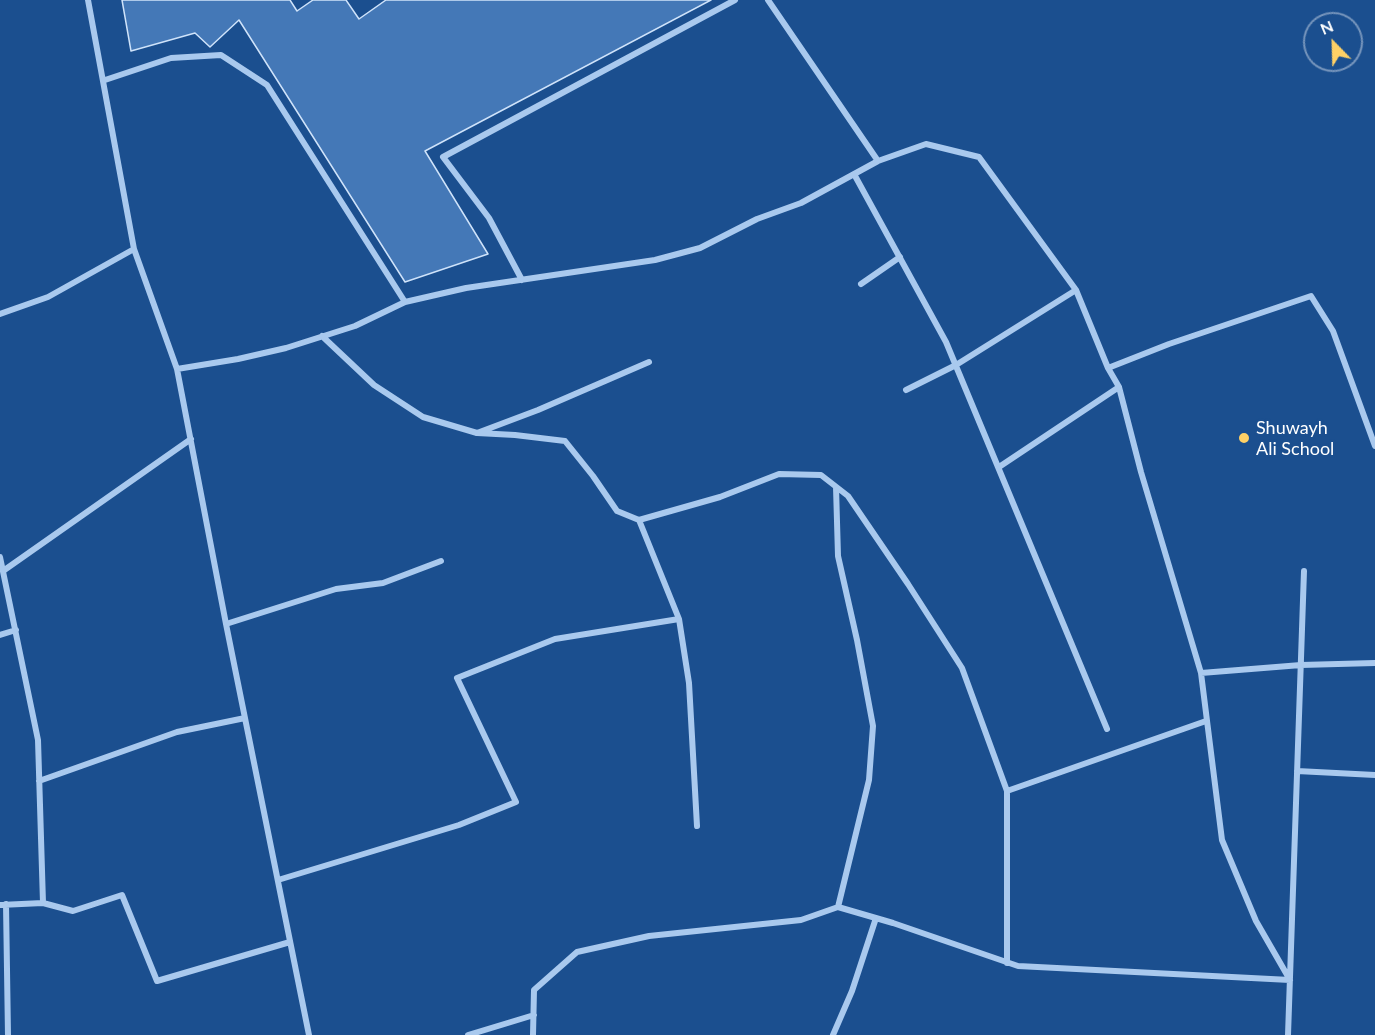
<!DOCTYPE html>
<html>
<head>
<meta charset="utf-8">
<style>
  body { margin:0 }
  #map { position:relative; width:1375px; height:1035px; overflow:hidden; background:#1b4f8f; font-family:Lato,sans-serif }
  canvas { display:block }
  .north { position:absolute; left:1303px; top:12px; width:60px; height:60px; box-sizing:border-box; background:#1b4f8f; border:2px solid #7695bc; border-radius:50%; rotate:337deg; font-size:16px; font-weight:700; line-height:24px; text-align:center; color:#fff }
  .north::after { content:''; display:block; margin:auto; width:21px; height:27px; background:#ffd166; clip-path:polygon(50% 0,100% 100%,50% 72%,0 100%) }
</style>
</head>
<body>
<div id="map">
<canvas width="1375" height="1035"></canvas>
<div class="north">N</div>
</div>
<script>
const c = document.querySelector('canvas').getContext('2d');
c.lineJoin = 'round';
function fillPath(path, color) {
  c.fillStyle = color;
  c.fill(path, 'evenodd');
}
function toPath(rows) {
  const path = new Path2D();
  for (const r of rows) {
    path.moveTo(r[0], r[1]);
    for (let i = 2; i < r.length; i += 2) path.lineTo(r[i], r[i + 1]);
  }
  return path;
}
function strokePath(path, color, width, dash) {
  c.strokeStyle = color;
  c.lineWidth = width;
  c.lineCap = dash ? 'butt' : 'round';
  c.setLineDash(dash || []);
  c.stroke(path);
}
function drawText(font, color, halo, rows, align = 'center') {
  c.font = font + ' Lato,sans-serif';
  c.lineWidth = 5;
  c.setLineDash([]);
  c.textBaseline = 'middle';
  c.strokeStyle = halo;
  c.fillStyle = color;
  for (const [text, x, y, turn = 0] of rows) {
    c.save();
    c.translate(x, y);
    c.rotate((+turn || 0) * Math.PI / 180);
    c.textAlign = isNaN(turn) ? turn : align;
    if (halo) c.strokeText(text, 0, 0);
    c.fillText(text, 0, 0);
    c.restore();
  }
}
const building = toPath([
  [122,0,290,0,297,11,313,0,346,0,359,19,386,0,711,0,425,151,488,254,405,282,239,20,210,47,195,33,131,51,122,0]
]);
fillPath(building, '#4478b7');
strokePath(building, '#cfe3fa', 1.5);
strokePath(toPath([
  [88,0,134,249,177,369,226,624,309,1035],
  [768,0,878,161],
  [105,80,171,58,221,55,267,85,405,302],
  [854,174,946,342,1107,729],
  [522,280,489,218,443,157,735,0],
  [861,284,900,257],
  [0,314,48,297,134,249],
  [322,336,374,385,423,417,477,433,538,410,649,362],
  [1108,368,1169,344,1311,296,1333,331,1375,446],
  [177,369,238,359,286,348,355,326,405,302,466,288,655,260,700,248,757,219,801,203,878,161,926,144,979,157,1076,290,1108,368,1119,387,1141,472,1201,673,1222,840,1256,921,1290,980],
  [906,390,956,365,1076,290],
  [477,433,515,435,565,441,593,476,617,511,639,520,720,497,779,474,821,475,848,496,908,584,962,668,1007,791,1007,963],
  [999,467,1119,387],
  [836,487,838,556,857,640,873,726,869,780,838,907],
  [0,557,38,740,43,903,0,905],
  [3,571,191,439],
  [679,619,689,683,697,826],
  [226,624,336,589,383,583,441,561],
  [0,635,16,630],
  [1201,673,1301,665,1375,663],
  [1297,771,1375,775],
  [39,781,177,732,245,718],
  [1007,791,1206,721],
  [278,880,459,825,516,802,457,678,555,639,679,619,639,520],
  [43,903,73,911,122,895,157,981,290,942],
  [6,904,8,1035],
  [468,1035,534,1015],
  [533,1035,534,990,577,952,649,936,801,920,838,907,893,923,1018,966,1290,980],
  [833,1035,852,991,876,918],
  [1288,1035,1304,571]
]), '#a9c9ee', 6);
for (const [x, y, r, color] of [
  [1244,438,6,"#ffd166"]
]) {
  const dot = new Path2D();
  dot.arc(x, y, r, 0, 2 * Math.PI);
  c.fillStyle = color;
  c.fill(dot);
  strokePath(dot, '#1b4f8f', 2);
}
drawText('18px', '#fff', '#1b4f8f', [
  ["Shuwayh",1256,428],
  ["Ali School",1256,449]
], 'left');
</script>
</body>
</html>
